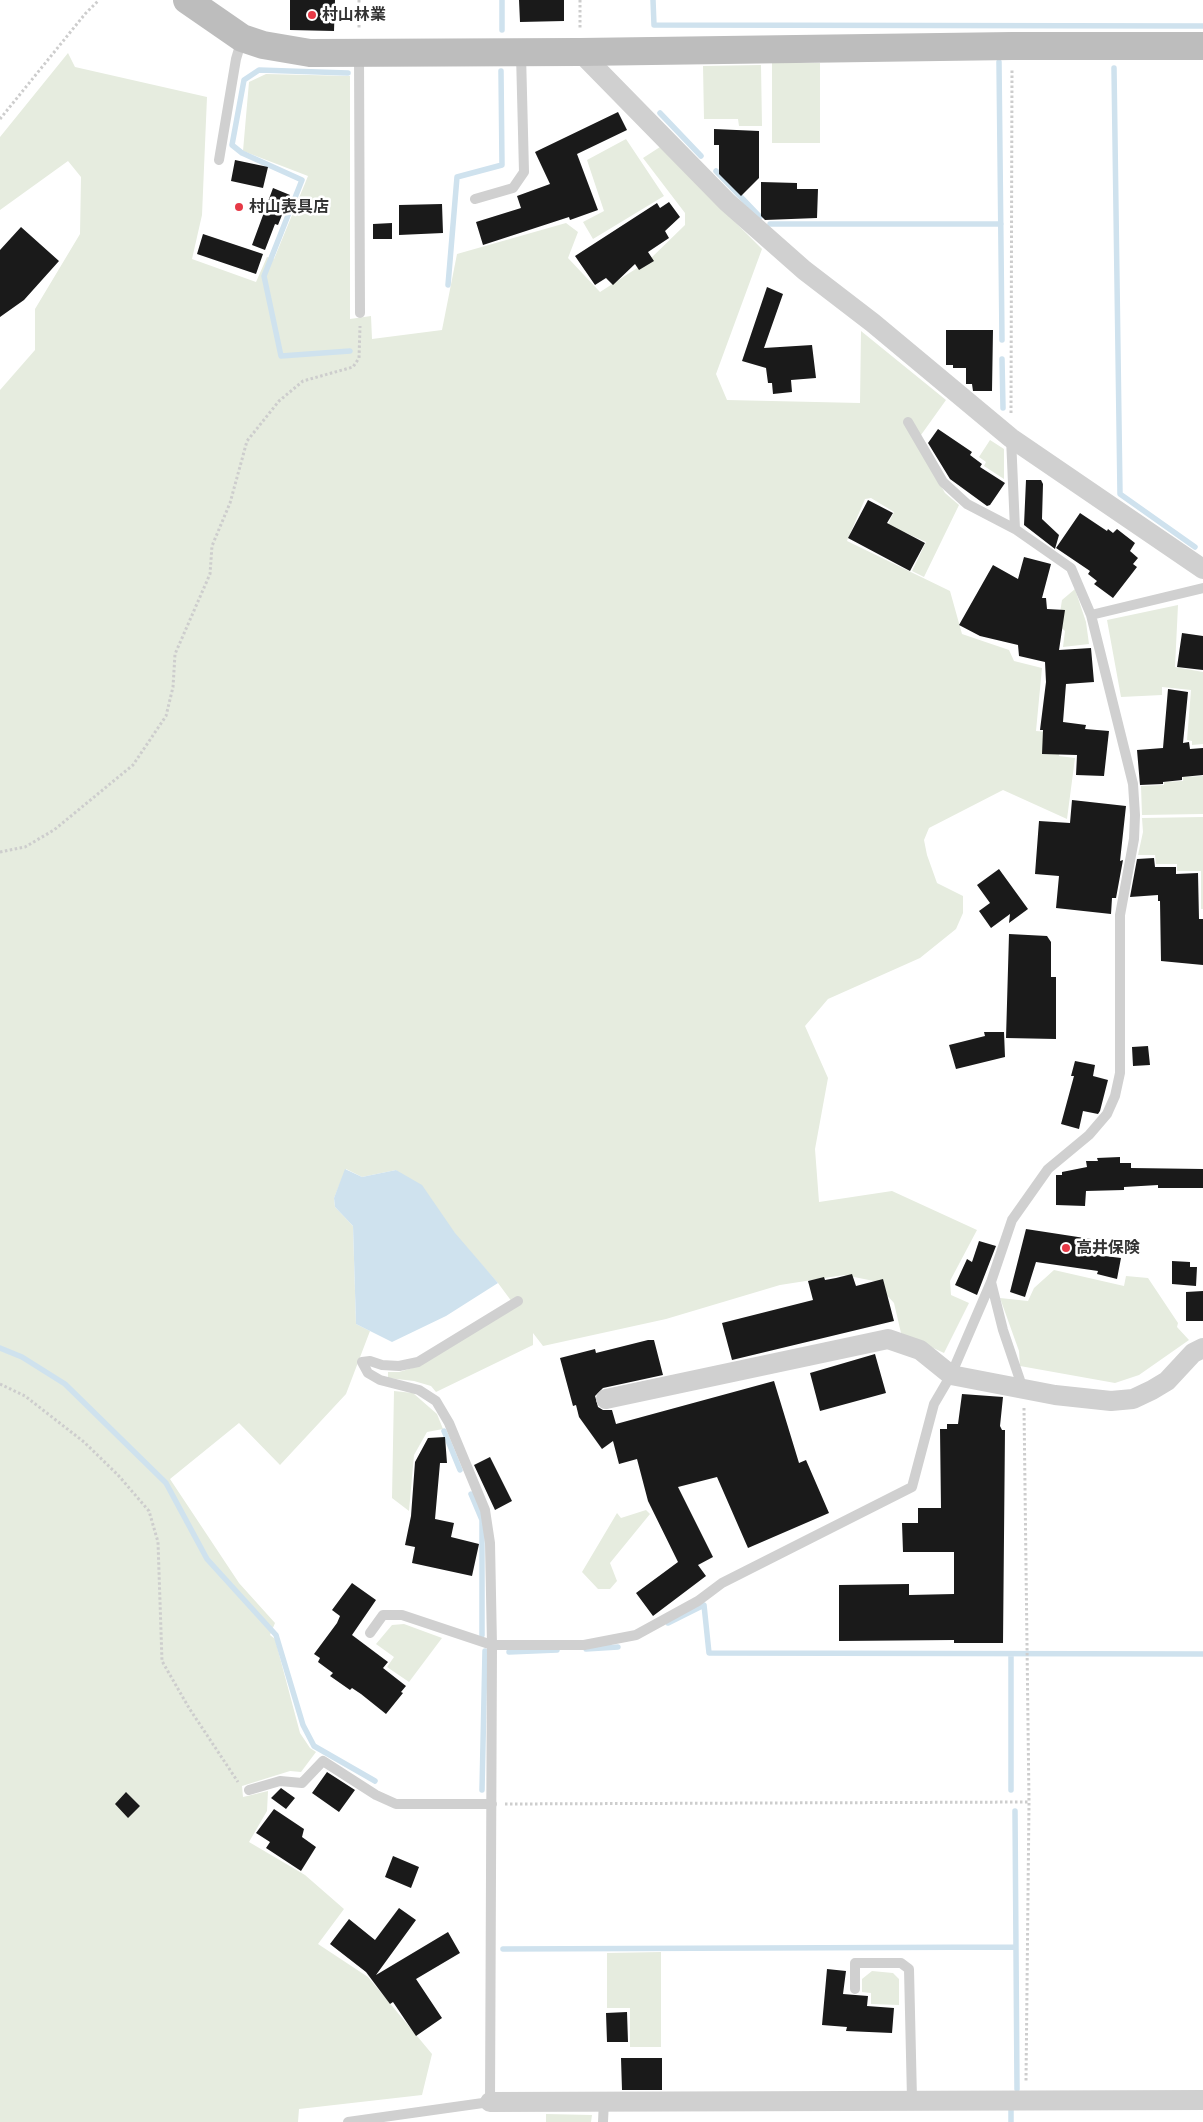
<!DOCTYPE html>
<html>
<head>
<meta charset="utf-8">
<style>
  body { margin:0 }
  canvas { display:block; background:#fff }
</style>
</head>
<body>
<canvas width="1203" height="2122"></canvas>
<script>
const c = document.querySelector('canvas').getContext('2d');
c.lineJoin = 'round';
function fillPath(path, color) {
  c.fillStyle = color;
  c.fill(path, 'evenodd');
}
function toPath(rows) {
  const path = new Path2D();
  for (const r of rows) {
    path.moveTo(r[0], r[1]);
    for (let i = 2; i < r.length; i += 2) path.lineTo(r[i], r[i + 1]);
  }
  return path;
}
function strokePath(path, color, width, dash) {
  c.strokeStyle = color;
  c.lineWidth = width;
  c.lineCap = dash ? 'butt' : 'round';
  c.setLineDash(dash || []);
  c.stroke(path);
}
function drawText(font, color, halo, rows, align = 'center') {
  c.font = font + ' "Exo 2","Noto Sans JP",sans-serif';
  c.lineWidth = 5;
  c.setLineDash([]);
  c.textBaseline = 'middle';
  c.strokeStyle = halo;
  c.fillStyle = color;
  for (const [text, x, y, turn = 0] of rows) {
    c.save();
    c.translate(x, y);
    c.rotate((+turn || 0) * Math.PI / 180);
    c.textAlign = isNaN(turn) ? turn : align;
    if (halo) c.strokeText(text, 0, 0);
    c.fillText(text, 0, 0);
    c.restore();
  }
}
fillPath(toPath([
  [68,53,75,67,207,97,202,215,192,259,256,282,267,257,274,259,308,176,243,151,249,82,266,74,350,76,350,319,371,316,372,339,442,330,457,254,566,223,578,232,568,258,600,292,648,261,685,225,685,213,643,158,660,147,762,249,716,374,727,400,860,403,861,331,946,400,916,442,945,493,959,505,924,577,912,571,926,542,906,533,904,535,887,526,894,512,871,498,865,499,847,541,950,591,962,634,1009,650,1014,661,1042,668,1036,731,1061,733,1059,756,1075,758,1067,819,1003,790,929,828,924,840,927,855,937,883,963,896,963,913,956,929,920,958,828,999,805,1026,828,1078,815,1149,819,1202,892,1191,977,1230,950,1281,951,1295,969,1303,944,1353,901,1333,894,1303,874,1281,844,1275,780,1285,666,1319,543,1346,533,1333,533,1345,436,1392,431,1386,414,1381,388,1378,388,1372,399,1372,419,1366,515,1306,498,1283,396,1170,362,1177,346,1169,334,1198,335,1207,353,1226,356,1324,370,1331,346,1394,280,1465,239,1423,170,1479,239,1583,275,1623,270,1635,275,1639,300,1733,310,1748,316,1752,301,1772,290,1771,242,1786,243,1797,268,1791,267,1811,249,1842,305,1875,344,1909,318,1944,368,1977,432,2054,422,2095,299,2109,298,2122,0,2122,0,390,35,350,35,309,80,234,81,177,68,161,0,210,0,137],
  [772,63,820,63,820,143,772,143],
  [761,65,762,126,739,126,738,119,704,119,703,66],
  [626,139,664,196,593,239,583,222,604,211,587,160],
  [990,440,1004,449,1004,479,984,466,986,462,979,457],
  [1075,589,1086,622,1089,644,1063,647,1065,631,1058,625,1062,600],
  [1178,605,1175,667,1203,672,1203,744,1192,745,1192,741,1187,740,1191,690,1162,687,1162,695,1121,697,1107,620],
  [1203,776,1203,814,1142,815,1141,786,1164,785,1164,782,1183,781,1183,777],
  [1203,817,1203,909,1201,909,1201,871,1177,871,1177,864,1156,864,1155,855,1138,855,1143,832,1142,818],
  [1054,1270,1124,1286,1126,1276,1148,1278,1178,1323,1177,1327,1189,1340,1139,1375,1115,1383,1020,1366,1019,1351,1000,1298,1028,1301,1034,1288],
  [394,1391,413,1393,437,1414,443,1429,427,1432,414,1455,409,1511,392,1498],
  [646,1510,650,1514,610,1563,617,1581,610,1589,598,1589,582,1572,617,1513,621,1518],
  [404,1624,442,1638,409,1682,387,1667,394,1657,376,1644,392,1625],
  [661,1952,661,2047,630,2047,630,2008,607,2008,607,1953],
  [872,1971,893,1973,899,1979,899,2005,871,2004,871,1993,862,1992,862,1979],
  [546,2114,592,2115,591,2122,546,2122]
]), '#e6ecdf');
fillPath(toPath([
  [345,1169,362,1177,396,1170,422,1185,455,1233,498,1283,446,1316,392,1342,356,1324,353,1226,335,1207,334,1198]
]), '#cfe2ee');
strokePath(toPath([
  [502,0,502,30],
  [653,0,654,25,1203,26],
  [999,62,1002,340],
  [1114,68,1120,494,1195,547],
  [348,73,259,70,244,80,232,145,242,153,302,180,264,276,281,356,350,351],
  [660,113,701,156],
  [716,171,760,217],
  [770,224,1001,224],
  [448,285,457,177,502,165,501,71],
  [1002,359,1003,408],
  [0,1348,22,1357,65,1384,166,1483,207,1559,276,1635,303,1725,314,1746,375,1781],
  [444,1431,460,1470],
  [471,1494,482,1520,482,1635],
  [668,1623,704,1605,709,1653,1203,1654],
  [586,1649,618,1647],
  [509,1652,557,1650],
  [1011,1655,1011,1790],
  [482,1790,485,1651],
  [1015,1811,1017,2089],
  [503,1949,1016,1947],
  [1011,2110,1011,2122]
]), '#cfe2ee', 5.5);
fillPath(toPath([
  [290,0,335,0,334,31,290,30],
  [519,0,564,0,564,21,520,22],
  [618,112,627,130,577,154,598,210,570,220,569,217,483,245,476,222,521,208,517,196,550,184,535,152],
  [714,129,759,131,759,178,741,196,719,174,719,145,714,145],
  [235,160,268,167,263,188,231,181],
  [761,182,797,183,797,189,818,189,817,218,765,220,761,216],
  [273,188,290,195,278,225,275,224,265,250,252,245],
  [669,202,680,217,665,231,669,238,648,252,654,261,639,270,635,264,613,285,606,278,595,285,575,256,657,203,660,208],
  [442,204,443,233,399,235,399,205],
  [392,223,392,239,373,239,373,224],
  [21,227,59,261,24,300,0,317,0,250],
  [203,234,263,254,256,274,197,254],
  [767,287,783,294,764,348,812,345,816,378,791,380,792,392,773,394,772,383,768,383,766,368,742,361],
  [946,330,993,330,992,391,973,391,972,384,966,384,966,368,953,368,953,365,946,365],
  [938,429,972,452,970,455,982,464,980,467,1005,483,990,505,987,506,950,479,928,443],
  [1026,480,1041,480,1043,484,1042,519,1059,535,1055,549,1024,525],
  [868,500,893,513,887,523,925,543,910,571,848,538],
  [1080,513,1107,531,1108,529,1113,533,1117,529,1135,543,1130,551,1138,558,1133,564,1137,567,1113,598,1094,584,1097,581,1088,574,1090,571,1056,548],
  [1024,557,1051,564,1042,598,1046,598,1047,609,1065,610,1059,650,1091,648,1094,682,1066,684,1063,722,1086,725,1085,729,1109,731,1104,776,1076,775,1077,755,1042,754,1043,730,1040,730,1046,682,1045,662,1019,656,1018,645,980,636,959,625,993,565,1018,579],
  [1182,633,1203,636,1203,670,1177,667],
  [1168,689,1188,692,1183,743,1189,742,1190,749,1203,748,1203,775,1182,777,1182,780,1163,782,1163,784,1140,785,1137,750,1163,748],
  [1072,800,1126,806,1120,861,1123,860,1116,898,1112,898,1111,914,1056,908,1059,876,1035,874,1039,821,1070,823],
  [1154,858,1155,867,1176,867,1176,874,1198,873,1199,919,1203,919,1203,965,1161,961,1160,901,1158,901,1158,895,1130,897,1137,859],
  [999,869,1028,909,1009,923,1010,914,991,928,979,911,990,903,977,885],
  [1009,934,1047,936,1051,942,1051,977,1056,977,1056,1039,1006,1038],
  [984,1032,1004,1032,1005,1057,956,1069,949,1045,985,1036],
  [1148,1046,1150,1065,1133,1066,1132,1047],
  [1075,1061,1095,1065,1093,1076,1108,1080,1100,1111,1098,1114,1083,1111,1079,1129,1061,1124,1074,1076,1071,1076],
  [1120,1157,1120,1163,1131,1163,1131,1168,1203,1169,1203,1188,1158,1188,1158,1185,1124,1187,1124,1190,1086,1191,1085,1206,1056,1205,1056,1175,1062,1175,1062,1172,1087,1167,1086,1161,1098,1161,1097,1158],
  [1026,1229,1091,1239,1089,1254,1121,1258,1117,1279,1097,1274,1098,1271,1036,1262,1025,1297,1010,1292],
  [979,1241,996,1246,977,1295,955,1285,967,1259,972,1262],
  [1172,1261,1190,1262,1190,1267,1197,1267,1196,1286,1172,1284],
  [852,1274,856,1286,883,1279,894,1321,732,1360,722,1323,813,1300,808,1281,824,1277,825,1280,836,1278],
  [1203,1291,1203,1321,1186,1321,1186,1292],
  [648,1340,654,1340,663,1375,603,1388,595,1396,598,1407,603,1410,612,1410,616,1424,774,1381,799,1463,806,1460,829,1513,748,1548,717,1477,678,1487,713,1557,698,1565,706,1576,653,1616,636,1593,678,1562,648,1501,637,1459,619,1464,613,1441,602,1449,579,1417,576,1405,573,1406,560,1358,595,1349,596,1353],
  [875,1354,886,1393,820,1411,810,1373],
  [962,1394,1003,1397,1000,1426,1002,1430,1005,1430,1003,1643,954,1643,954,1640,839,1641,839,1585,909,1584,909,1595,954,1594,954,1552,903,1552,902,1523,918,1523,918,1508,941,1508,940,1429,947,1429,947,1424,958,1424],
  [445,1437,447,1463,440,1463,435,1519,454,1523,451,1537,479,1544,472,1576,412,1563,415,1547,405,1545,411,1516,415,1462,428,1438],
  [490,1457,512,1501,495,1510,474,1465],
  [352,1583,376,1600,352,1635,388,1662,383,1668,406,1686,401,1692,403,1693,386,1714,361,1694,352,1688,350,1690,330,1676,333,1673,318,1662,320,1658,314,1654,337,1623,340,1616,332,1610],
  [327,1772,355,1790,339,1812,312,1793],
  [281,1788,295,1798,286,1809,271,1798],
  [126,1792,140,1806,128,1818,115,1804],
  [274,1809,304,1829,302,1837,316,1847,301,1871,266,1848,270,1842,256,1833],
  [393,1856,419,1867,411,1888,385,1877],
  [399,1908,416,1920,376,1975,448,1932,460,1953,416,1979,442,2018,416,2036,393,2002,390,2004,366,1972,330,1944,349,1919,375,1940],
  [827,1969,846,1971,843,1994,868,1996,867,2006,894,2008,892,2033,846,2031,847,2027,822,2025],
  [627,2012,628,2042,607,2042,606,2013],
  [621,2058,662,2058,662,2090,622,2090]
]), '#1a1a1a');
strokePath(toPath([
  [359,0,359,29],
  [580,0,580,29],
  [0,119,85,14,99,0],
  [1011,413,1012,69],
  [0,852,25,847,54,830,133,765,166,716,173,687,175,654,210,574,212,546,230,503,247,441,279,401,303,381,353,367,359,358,360,326],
  [0,1384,25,1396,84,1442,118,1475,149,1511,158,1542,162,1661,189,1708,238,1782],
  [1024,1408,1029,1802,1026,2081],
  [505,1804,1029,1802]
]), '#cdcdcd', 3, [2.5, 2.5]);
strokePath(toPath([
  [359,54,360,313],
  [219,160,236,59,242,39],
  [475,199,513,188,524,172,521,54],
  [908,422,943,482,967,504,1015,529],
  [1011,438,1015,529,1071,568,1091,615],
  [991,1282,1003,1330,1023,1389],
  [370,1633,383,1615,402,1615,492,1645,584,1645,636,1635,698,1601,722,1583,912,1487,934,1404,951,1375,991,1282,1012,1220,1048,1169,1089,1135,1107,1114,1115,1096,1120,1073,1120,915,1134,839,1135,815,1133,784,1091,615,1203,588],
  [249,1790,280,1781,302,1783,323,1761,376,1795,396,1804,492,1804],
  [855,1989,855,1963,901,1963,909,1969,912,2099],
  [348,2122,490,2102,492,1645,490,1543,485,1510,449,1423,436,1401,419,1390,380,1380,368,1373,362,1362,370,1361,382,1365,399,1366,418,1362,518,1301],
  [603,2122,604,2101]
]), '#d0d0d0', 10);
strokePath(toPath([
  [580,52,727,202,804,270,873,323,1011,438,1203,569],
  [606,1399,888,1339,920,1350,951,1375,1055,1395,1111,1401,1133,1399,1152,1390,1167,1381,1193,1353,1203,1348],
  [490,2102,1203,2100]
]), '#d0d0d0', 20);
strokePath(toPath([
  [187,0,242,38,263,45,310,53,580,52,1012,46,1203,46]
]), '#bdbdbd', 28);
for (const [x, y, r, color] of [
  [312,15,5,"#e63946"],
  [239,207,5,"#e63946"],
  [1066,1248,5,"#e63946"]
]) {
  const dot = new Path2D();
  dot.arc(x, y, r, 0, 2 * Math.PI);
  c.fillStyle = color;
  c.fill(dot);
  strokePath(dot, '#fff', 2);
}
drawText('bold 16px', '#333', '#fff', [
  ["村山林業",322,15],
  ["村山表具店",249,207],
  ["高井保険",1076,1248]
], 'left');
</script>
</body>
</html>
